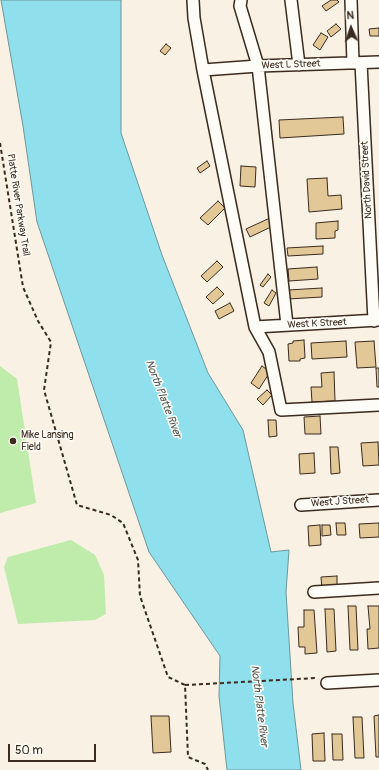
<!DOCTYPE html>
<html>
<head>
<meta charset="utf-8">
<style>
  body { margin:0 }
  #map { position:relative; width:379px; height:770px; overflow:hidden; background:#f8f1e4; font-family:Pangolin,sans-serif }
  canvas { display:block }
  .north { position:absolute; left:331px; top:8px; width:40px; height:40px; -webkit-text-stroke:3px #fdfcf7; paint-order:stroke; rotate:357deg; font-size:11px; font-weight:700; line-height:16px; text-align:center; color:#3b2a1e }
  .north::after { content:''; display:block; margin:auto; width:14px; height:18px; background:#3b2a1e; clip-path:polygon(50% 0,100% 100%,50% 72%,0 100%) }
  .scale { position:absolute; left:8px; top:744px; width:88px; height:18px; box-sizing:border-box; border:2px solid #3b2a1e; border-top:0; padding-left:5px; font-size:12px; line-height:14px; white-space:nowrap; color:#3b2a1e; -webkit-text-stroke:3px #fdfcf7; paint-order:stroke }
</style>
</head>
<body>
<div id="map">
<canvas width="379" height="770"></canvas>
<div class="north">N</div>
<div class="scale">50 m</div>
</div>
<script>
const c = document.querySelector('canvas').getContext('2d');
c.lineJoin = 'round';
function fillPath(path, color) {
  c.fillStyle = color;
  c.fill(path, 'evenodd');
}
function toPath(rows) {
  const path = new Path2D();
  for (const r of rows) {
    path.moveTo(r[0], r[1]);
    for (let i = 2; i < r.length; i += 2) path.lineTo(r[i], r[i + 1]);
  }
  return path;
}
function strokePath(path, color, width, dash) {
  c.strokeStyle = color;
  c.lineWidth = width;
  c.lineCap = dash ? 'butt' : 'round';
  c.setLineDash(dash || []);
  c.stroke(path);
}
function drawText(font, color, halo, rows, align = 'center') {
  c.font = font + ' Pangolin,sans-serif';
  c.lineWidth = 3;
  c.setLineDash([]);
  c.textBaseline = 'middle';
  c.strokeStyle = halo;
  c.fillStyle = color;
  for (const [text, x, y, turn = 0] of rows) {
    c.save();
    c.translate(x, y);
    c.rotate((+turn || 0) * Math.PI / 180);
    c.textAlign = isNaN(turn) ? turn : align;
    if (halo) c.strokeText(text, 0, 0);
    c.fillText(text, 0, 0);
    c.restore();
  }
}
fillPath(toPath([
  [0,366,17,379,36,503,0,513],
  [71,540,95,555,104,575,106,614,95,620,18,624,4,567,8,557]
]), '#bfecaa');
const water = toPath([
  [1,0,121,0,121,133,162,255,208,373,243,430,271,552,289,550,286,592,293,703,301,770,227,770,219,696,220,656,149,552,37,222,23,126,1,0]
]);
fillPath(water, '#8fdfed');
strokePath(water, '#6d979a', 1);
const building = toPath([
  [331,0,337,0,339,2,326,11,322,6,331,0],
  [336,24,341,29,331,37,327,31,336,24],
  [379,28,379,36,370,36,369,29,379,28],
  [321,33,328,37,320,50,313,45,321,33],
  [166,44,171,48,165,55,160,51,166,44],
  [343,117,344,134,280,138,279,120,343,117],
  [207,161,210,166,200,173,197,168,207,161],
  [241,166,256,167,255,187,240,186,241,166],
  [327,178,328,196,341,195,342,209,309,212,307,179,327,178],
  [218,201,225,208,208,225,200,218,218,201],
  [272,217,275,225,250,237,246,229,272,217],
  [338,221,338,230,335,231,335,238,316,239,316,223,338,221],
  [323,246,323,254,288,256,287,248,323,246],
  [217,261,223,267,207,282,201,276,217,261],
  [317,267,318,279,289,281,288,269,317,267],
  [268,274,271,277,263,287,260,285,268,274],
  [217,287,224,294,213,304,206,297,217,287],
  [322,288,322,297,288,299,288,290,322,288],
  [272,290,276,293,269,306,264,303,272,290],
  [230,303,234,311,219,319,215,311,230,303],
  [304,340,305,358,300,359,300,361,289,361,288,344,293,343,293,341,304,340],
  [346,341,347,357,312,359,311,343,346,341],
  [374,341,376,367,357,368,355,342,374,341],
  [262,366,270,372,259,389,251,383,262,366],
  [376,368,379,368,379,387,377,387,376,368],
  [334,372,335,401,312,402,311,387,322,387,321,373,334,372],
  [267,390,272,395,263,405,257,399,267,390],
  [320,416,321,434,305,434,304,417,320,416],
  [268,420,276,420,277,436,269,437,268,420],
  [378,442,379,465,363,466,361,443,378,442],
  [330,447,338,447,340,473,331,474,330,447],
  [314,453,315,473,300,474,299,454,314,453],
  [336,523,345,523,346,535,337,535,336,523],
  [379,523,379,537,360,538,359,524,379,523],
  [320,525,321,545,309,546,308,526,320,525],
  [322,525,330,525,331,535,322,536,322,525],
  [337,576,337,588,322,589,321,577,337,576],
  [348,606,356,606,358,650,350,650,348,606],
  [368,606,379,606,379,648,368,649,367,629,370,629,368,606],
  [325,609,334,609,336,651,327,652,325,609],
  [304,610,314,610,317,653,305,654,305,647,299,647,298,627,304,627,304,610],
  [379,715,379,757,376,757,374,716,379,715],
  [151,716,169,716,171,752,153,753,151,716],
  [353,717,362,717,364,758,355,758,353,717],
  [324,733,325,761,313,761,312,734,324,733],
  [332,734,342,734,343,760,333,760,332,734]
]);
fillPath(building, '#e2c797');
strokePath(building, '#3b2a1e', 1);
const minor = toPath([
  [193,0,194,18,203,70,255,327,269,352,281,410,379,405],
  [241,0,240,6,258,66,287,325],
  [291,0,299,65],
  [351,0,353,63],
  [361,63,374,321],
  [203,70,258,66,379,62],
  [255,327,379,320],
  [301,505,379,500],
  [314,592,379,588],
  [327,683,379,680]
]);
strokePath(minor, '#3b2a1e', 14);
strokePath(toPath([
  [0,143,23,287,38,321,51,342,44,390,77,505,111,515,123,523,138,560,140,596,168,677,185,685,188,757,205,764,208,770],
  [185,685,317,678]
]), '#3b2a1e', 2, [4, 3]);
strokePath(minor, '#fdfcf7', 11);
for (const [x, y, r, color] of [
  [13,441,4,"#3b2a1e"]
]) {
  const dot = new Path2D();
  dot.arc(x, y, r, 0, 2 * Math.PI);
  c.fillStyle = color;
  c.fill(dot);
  strokePath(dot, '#fdfcf7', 1.5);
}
drawText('10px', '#3b2a1e', '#fdfcf7', [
  ["West L Street",291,65,-2],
  ["North David Street",367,180,-93],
  ["Platte River Parkway Trail",18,205,81],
  ["West K Street",317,324,-3],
  ["West J Street",340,502,-4]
]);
drawText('10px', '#3b2a1e', '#fdfcf7', [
  ["Mike Lansing",21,435],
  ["Field",21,447]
], 'left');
drawText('italic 11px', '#505752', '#fdfcf7', [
  ["North Platte River",163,399,69],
  ["North Platte River",259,706,83]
]);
</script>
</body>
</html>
